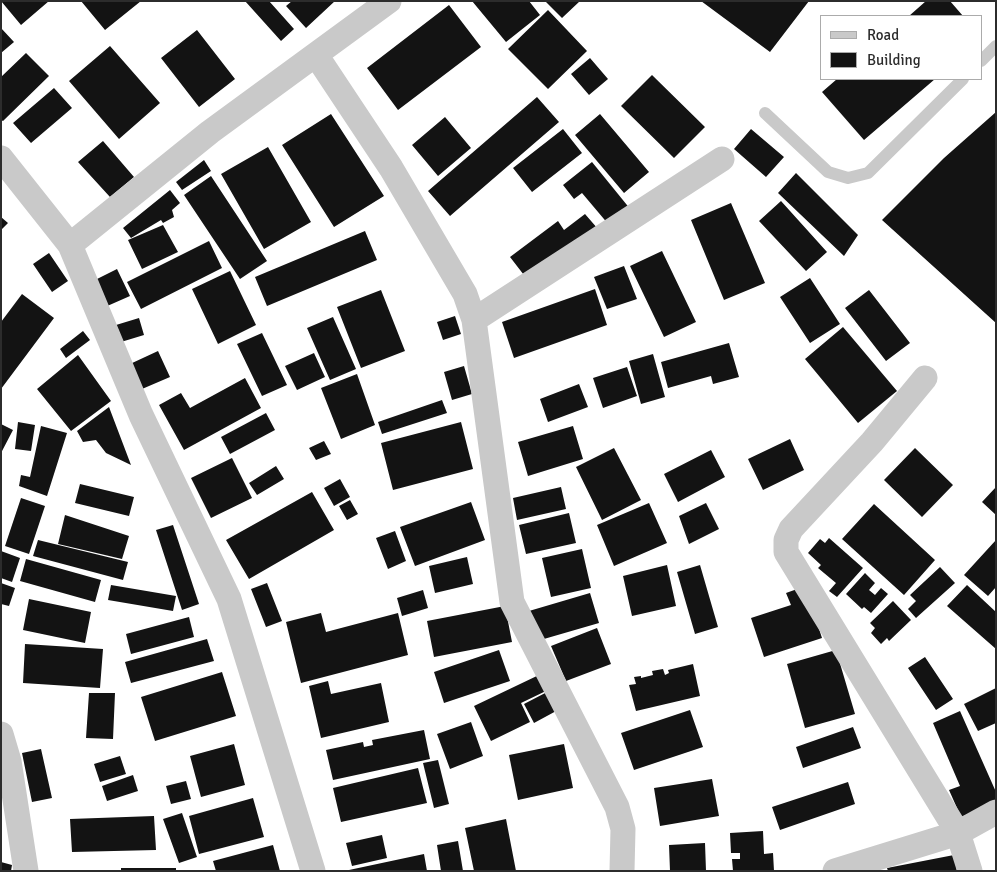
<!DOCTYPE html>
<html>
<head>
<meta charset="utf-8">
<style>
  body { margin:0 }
  #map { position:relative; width:997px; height:872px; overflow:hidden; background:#fff; font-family:Signika,sans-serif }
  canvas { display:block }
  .frame { position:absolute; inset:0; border:2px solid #2c2c2c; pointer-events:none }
  .legend { position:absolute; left:820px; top:15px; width:162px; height:65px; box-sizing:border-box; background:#fff; border:1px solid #ababab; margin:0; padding:6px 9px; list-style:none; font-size:15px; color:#2c2c2c }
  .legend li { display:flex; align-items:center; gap:10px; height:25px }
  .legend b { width:25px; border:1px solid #ababab }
</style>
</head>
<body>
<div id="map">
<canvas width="997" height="872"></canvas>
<div class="frame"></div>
<ul class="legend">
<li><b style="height:6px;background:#c9c9c9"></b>Road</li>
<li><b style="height:14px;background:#131313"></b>Building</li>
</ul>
</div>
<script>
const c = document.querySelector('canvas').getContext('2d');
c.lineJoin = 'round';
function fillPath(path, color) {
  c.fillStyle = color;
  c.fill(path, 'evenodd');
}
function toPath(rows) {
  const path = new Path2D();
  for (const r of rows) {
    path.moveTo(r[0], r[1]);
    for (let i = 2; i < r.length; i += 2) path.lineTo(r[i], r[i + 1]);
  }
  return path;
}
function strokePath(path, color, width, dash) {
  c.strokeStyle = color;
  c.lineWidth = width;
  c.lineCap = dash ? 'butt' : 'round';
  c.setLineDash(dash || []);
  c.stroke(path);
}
fillPath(toPath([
  [1,1,49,1,21,25],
  [81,1,141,1,105,30],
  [245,1,269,1,294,29,281,41],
  [292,1,335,1,306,28,286,6],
  [472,1,529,1,540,15,506,42],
  [545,1,580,1,562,18],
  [701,1,809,1,770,52],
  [926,1,950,1,963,16,909,16],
  [449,5,481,47,398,110,367,68],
  [548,10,587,51,548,89,508,49],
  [1,28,14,42,1,53],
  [197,30,235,79,199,107,161,58],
  [110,46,160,103,119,139,69,81],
  [26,53,49,76,3,121,1,120,1,77],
  [590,58,608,79,589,95,571,74],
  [652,75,705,127,674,158,621,106],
  [837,79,935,79,864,140,822,92],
  [54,88,72,108,31,143,13,123],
  [537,97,559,122,450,216,428,191],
  [996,112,996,323,882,220,944,158],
  [331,114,384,196,334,227,282,145],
  [600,114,649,172,624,193,575,135],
  [445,117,471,148,438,176,412,145],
  [563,129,582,153,532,192,513,168],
  [751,129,784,157,766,177,734,149],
  [103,141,134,177,110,197,78,162],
  [268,147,311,222,264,249,221,174],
  [204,160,211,171,182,190,176,182],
  [592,162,631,210,609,225,582,193,574,199,563,185],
  [796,173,858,235,844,256,778,193],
  [211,176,267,261,240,279,184,195],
  [170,190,180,203,172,210,174,217,163,223,161,220,131,238,123,228],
  [781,201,827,252,806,271,759,221],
  [731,203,765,283,724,300,691,220],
  [585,214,598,229,527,279,510,257,558,221,564,230],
  [1,217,8,223,1,230],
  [163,225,178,252,142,269,128,240],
  [365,231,377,260,267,306,255,277],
  [209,241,222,268,141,309,127,282],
  [662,251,696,322,664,337,630,266],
  [49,253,68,281,52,292,33,264],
  [624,266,637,299,607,309,594,277],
  [117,269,130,296,105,307,93,281],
  [230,271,256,325,218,344,192,289],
  [810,278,840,324,810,343,780,297],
  [595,289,607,325,514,358,502,322],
  [381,290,405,351,361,368,337,307],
  [869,290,910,343,886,361,845,308],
  [22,294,54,318,1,389,1,322],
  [455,316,461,334,443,340,437,322],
  [333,317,356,369,330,380,307,328],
  [139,318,144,335,121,342,116,325],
  [843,327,897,391,858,423,805,359],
  [83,331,90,340,66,358,60,349],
  [262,333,287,385,262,396,237,344],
  [729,343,739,377,713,384,711,376,668,388,661,362],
  [158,351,170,377,142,389,130,364],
  [314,353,325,377,297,390,285,366],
  [653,354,665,397,641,404,629,361],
  [78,355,111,401,71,431,37,389],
  [464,366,472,394,452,400,444,372],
  [627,367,637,396,603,408,593,378],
  [357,374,375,425,341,439,321,388],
  [245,378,261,408,184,450,159,405,181,393,190,408],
  [579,384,588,407,548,422,540,399],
  [442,400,447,413,382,434,378,422],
  [109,407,131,465,106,453,96,440,83,442,77,431],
  [266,413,275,430,230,454,221,437],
  [18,422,35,425,31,451,15,449],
  [461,422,473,469,393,490,381,443],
  [1,424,13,430,1,453],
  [41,426,67,433,47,496,19,486,21,475,30,477],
  [573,426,583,459,528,476,518,442],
  [790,439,804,470,763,490,748,459],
  [324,441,331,454,316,460,309,448],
  [614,448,641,500,602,520,576,467],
  [915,448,953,485,922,517,884,480],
  [711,450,725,477,678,502,664,474],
  [232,458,252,498,211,518,191,478],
  [276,466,284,479,257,495,249,483],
  [340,479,350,497,334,506,324,488],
  [80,484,134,497,129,516,75,503],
  [561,487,566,509,517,520,513,498],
  [996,487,996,515,982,502],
  [312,492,334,530,249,579,226,540],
  [21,498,45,506,29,554,5,546],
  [350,500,358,514,347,520,339,506],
  [471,502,485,540,415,566,400,527],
  [649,503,667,543,614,566,597,525],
  [706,503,719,529,689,544,679,516],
  [874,504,935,560,904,595,842,539],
  [569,513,576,543,526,554,519,525],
  [65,515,129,536,122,559,58,544],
  [173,525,199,604,182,610,156,530],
  [395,531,406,561,388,569,376,538],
  [829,538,863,568,837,597,829,591,836,583,818,568,821,565,808,553,820,539,825,543],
  [38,540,128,562,123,580,33,556],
  [996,540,996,587,988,596,964,575],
  [582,549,591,588,551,597,542,558],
  [1,551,20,558,12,582,1,578],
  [467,557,473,584,435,593,429,566],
  [26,559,101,580,95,602,20,581],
  [667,565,676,606,632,616,623,576],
  [700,565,718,627,695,634,677,572],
  [940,567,955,583,916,618,908,609,916,601,910,595],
  [865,573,875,583,869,590,875,595,881,588,888,594,871,613,864,607,862,609,846,594],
  [1,583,15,588,9,606,1,604],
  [267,583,282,621,266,627,251,589],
  [111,585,176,596,173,611,108,600],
  [967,585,996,612,996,649,947,606],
  [800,588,809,598,822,638,764,657,751,618,791,605,786,593],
  [423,590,428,608,402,616,397,598],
  [590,593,599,623,537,641,529,611],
  [29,599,91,612,85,643,23,630],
  [893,601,911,620,889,641,887,638,881,644,871,633,875,628,870,623],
  [505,606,512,642,434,657,427,621],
  [321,613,326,632,398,613,408,655,301,683,286,622],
  [189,617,194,637,131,654,126,634],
  [597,628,611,664,566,681,551,646],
  [207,639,214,661,131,683,125,662],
  [25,644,103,649,100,688,23,683],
  [499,650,510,681,444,703,434,672],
  [836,650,855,714,805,728,787,664],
  [925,657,953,699,936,710,908,668],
  [693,664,700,696,636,711,629,685,636,684,634,677,641,676,641,678,653,675,652,671,663,669,665,675,669,673,668,670],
  [222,672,236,716,155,741,141,697],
  [541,674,548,690,521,703,530,722,491,741,474,706],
  [328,681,331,694,381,683,389,722,321,738,309,686],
  [996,688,996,723,978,731,964,704],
  [549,691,558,710,534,723,524,704],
  [89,693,115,693,113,739,86,738],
  [690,710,703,747,634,770,621,733],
  [960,711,996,792,996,802,961,817,949,790,960,786,933,723],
  [471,722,483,756,450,769,437,734],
  [853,727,861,748,803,768,796,747],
  [424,730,430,759,333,780,326,750,363,742,364,747,373,745,372,740],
  [234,744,245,785,201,797,190,756],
  [564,744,573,788,518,800,509,755],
  [41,749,52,798,32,802,22,753],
  [120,756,126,774,100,782,94,764],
  [438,760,449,804,434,808,423,763],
  [418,768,427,803,341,822,333,788],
  [133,775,138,791,107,801,102,786],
  [712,779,719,816,660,826,654,788],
  [186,781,191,799,171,804,166,786],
  [848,782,855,804,780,830,772,807],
  [253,798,264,837,199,854,189,816],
  [182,813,197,857,179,863,163,819],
  [154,816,156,850,72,852,70,819],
  [506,819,516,871,474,871,465,828],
  [763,831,764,854,773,853,774,871,733,871,732,859,740,859,740,853,731,853,730,833],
  [382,835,387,858,352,866,346,843],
  [458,841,463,871,441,871,437,845],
  [705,843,706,871,670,871,669,845],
  [273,845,280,871,216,871,213,861],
  [424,854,427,871,349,871,349,870],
  [954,855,957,871,888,871,887,868],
  [1,862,12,865,11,871,1,871],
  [121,868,176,868,176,871,121,871]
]), '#131313');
strokePath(toPath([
  [981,61,996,46],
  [765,113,828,172,848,178,868,173,963,79]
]), '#c9c9c9', 12);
strokePath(toPath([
  [316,55,391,168,465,294,474,320,512,602,617,807,623,829,622,871],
  [1,158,70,245,141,415,229,599,313,871],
  [70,245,210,132,389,1],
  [474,320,722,159],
  [925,378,872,442,791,529,786,540,786,552,958,833,970,871],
  [1,734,9,761,26,871],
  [835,871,958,833,996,812]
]), '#c9c9c9', 25);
</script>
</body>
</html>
